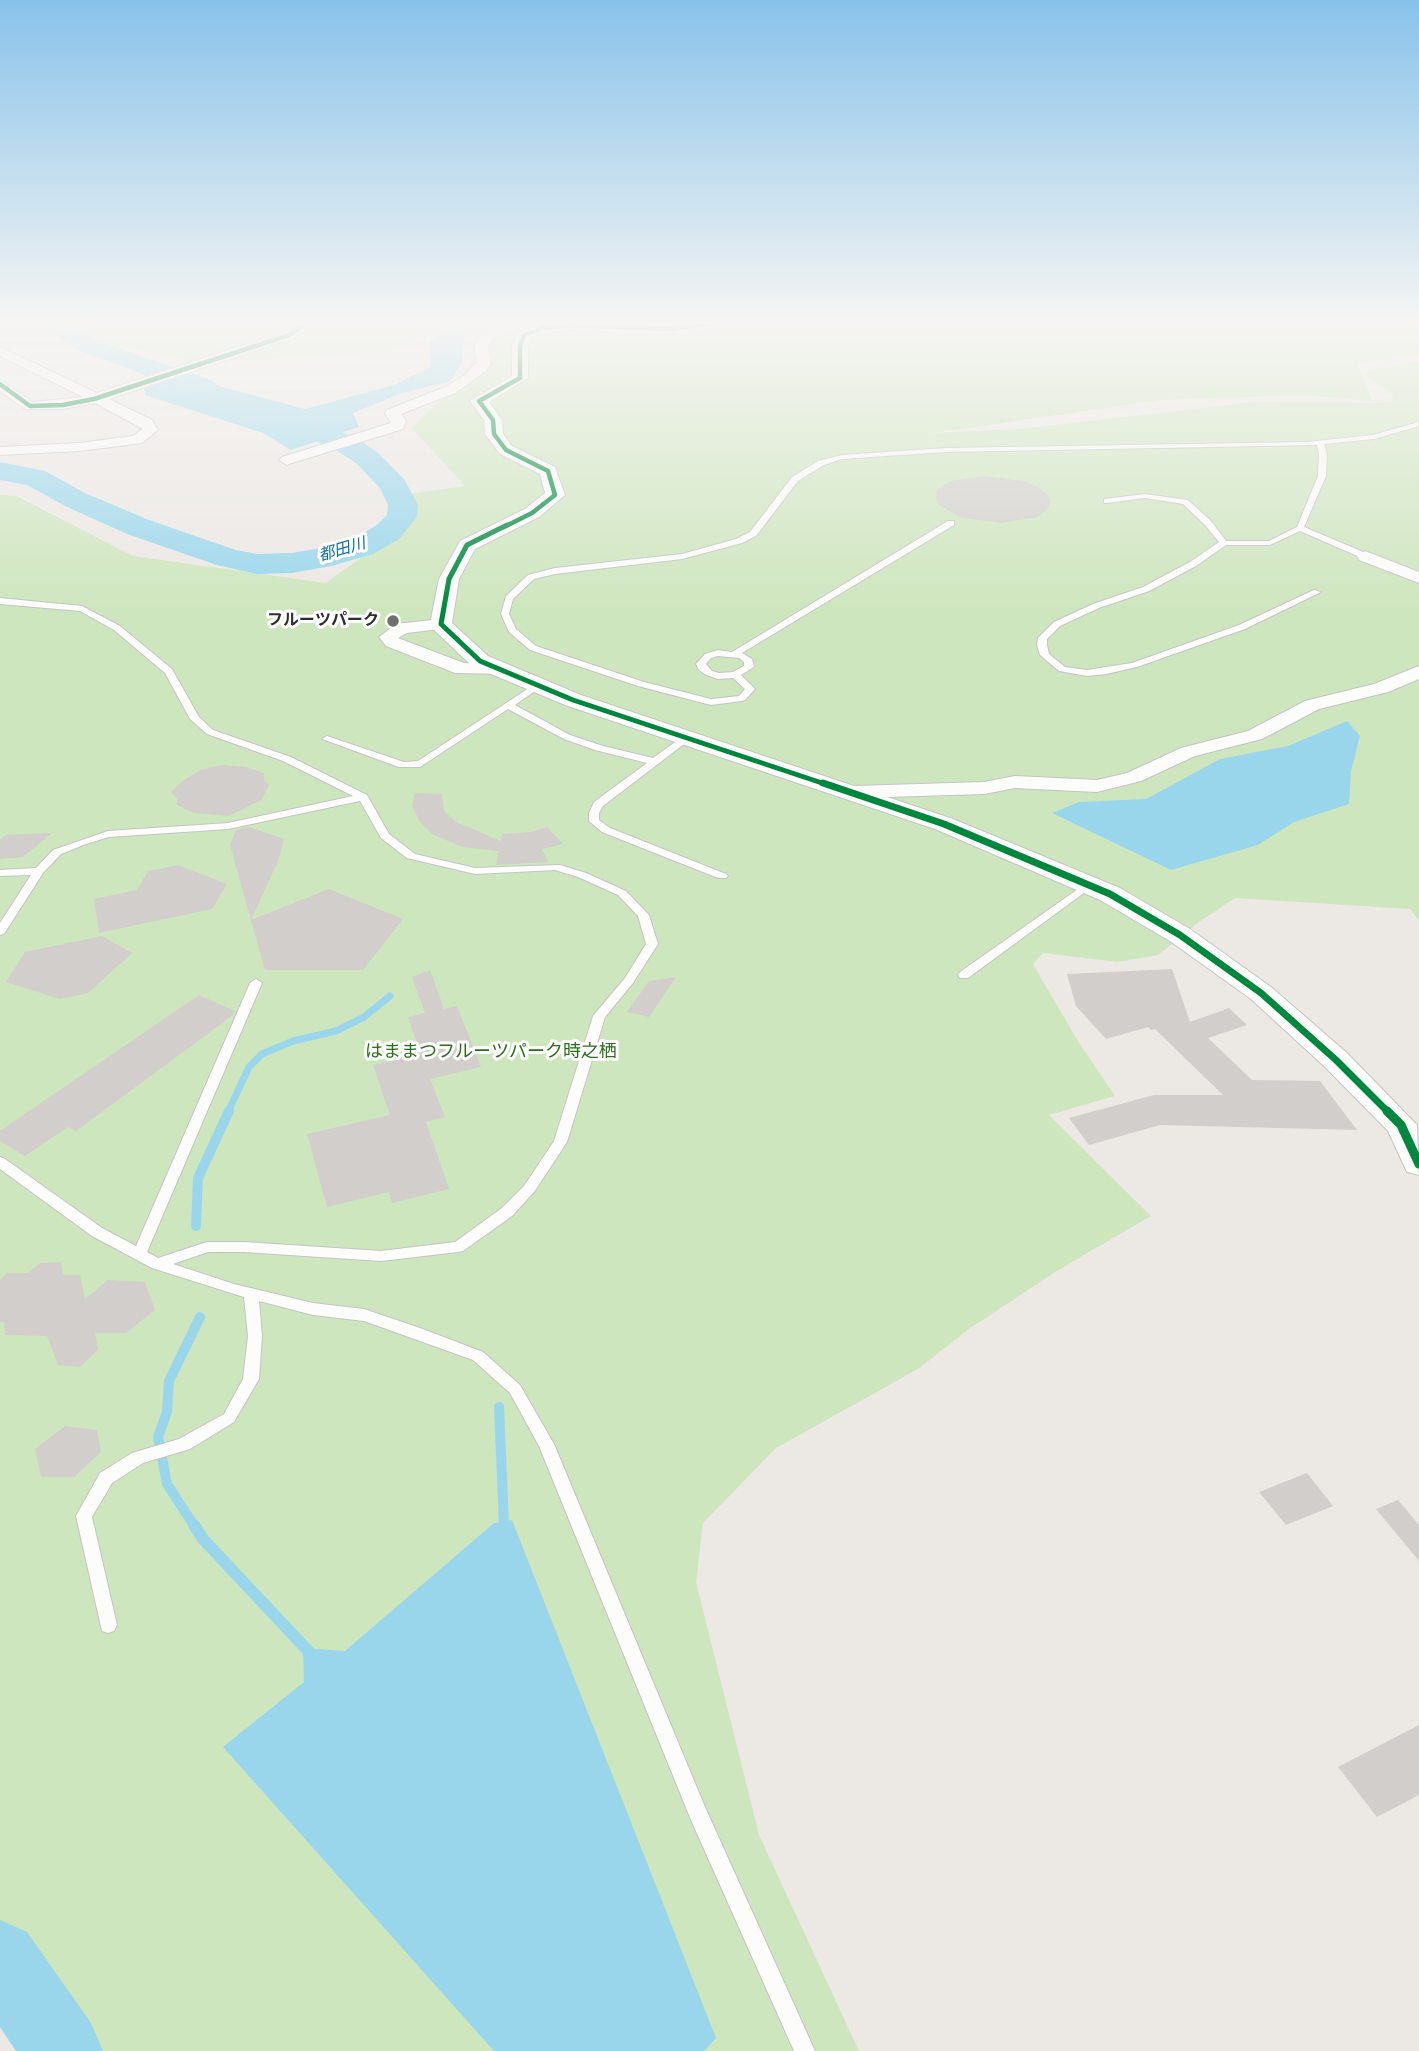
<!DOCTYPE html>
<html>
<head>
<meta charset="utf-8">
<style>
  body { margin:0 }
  canvas { display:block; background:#ece8e4 }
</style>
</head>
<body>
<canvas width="1419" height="2051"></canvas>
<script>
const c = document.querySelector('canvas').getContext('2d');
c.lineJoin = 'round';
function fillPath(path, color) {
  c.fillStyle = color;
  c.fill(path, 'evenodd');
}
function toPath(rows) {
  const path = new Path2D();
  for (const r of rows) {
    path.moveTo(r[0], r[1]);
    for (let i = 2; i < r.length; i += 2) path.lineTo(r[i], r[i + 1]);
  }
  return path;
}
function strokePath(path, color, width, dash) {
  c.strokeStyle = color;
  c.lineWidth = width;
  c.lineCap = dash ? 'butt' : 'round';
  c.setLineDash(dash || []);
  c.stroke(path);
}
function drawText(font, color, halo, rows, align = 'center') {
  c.font = font + ' Helvetica,"Noto Sans JP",sans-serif';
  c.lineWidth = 6;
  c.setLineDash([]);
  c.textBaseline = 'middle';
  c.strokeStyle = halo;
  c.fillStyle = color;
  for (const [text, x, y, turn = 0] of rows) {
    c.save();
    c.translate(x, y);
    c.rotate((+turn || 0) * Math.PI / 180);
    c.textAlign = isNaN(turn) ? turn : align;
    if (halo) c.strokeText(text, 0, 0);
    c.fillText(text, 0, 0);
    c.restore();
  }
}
fillPath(toPath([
  [452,322,389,352,201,362,0,323],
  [582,322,1419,322,1419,353,1357,364,1373,401,1305,395,1162,400,932,433,1020,429,1254,402,1379,403,1393,401,1392,393,1363,374,1374,369,1419,362,1419,920,1410,909,1235,898,1199,922,1158,955,1118,962,1043,953,1033,964,1076,1038,1115,1096,1049,1115,1151,1216,1060,1269,969,1329,918,1369,776,1448,703,1523,696,1582,759,1835,859,2051,85,2051,0,1937,0,495,16,496,133,556,326,583,418,517,408,494,465,486,412,428,452,389,486,338]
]), '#cee6be');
fillPath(toPath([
  [465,322,491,322,464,335,462,362,451,381,402,393,353,413,359,427,291,450,263,433,145,395,143,366,305,409,394,385,430,367,430,341],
  [1347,721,1360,736,1351,771,1349,804,1294,822,1258,845,1171,870,1052,813,1079,802,1146,799,1220,759,1288,746],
  [512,1520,716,2038,704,2051,494,2051,223,1747,304,1682,303,1648,345,1651,494,1523]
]), '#99d6ec');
strokePath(toPath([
  [228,1112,249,1067,262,1054,293,1041,336,1031,364,1017,390,996]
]), '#99d6ec', 7);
strokePath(toPath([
  [196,1226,198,1178,229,1111],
  [499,1407,504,1527],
  [195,1527,167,1484,158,1437,167,1412,169,1381,200,1317]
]), '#99d6ec', 10);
strokePath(toPath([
  [194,1525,203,1539,311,1654],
  [504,1525,504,1530]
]), '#99d6ec', 12);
fillPath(toPath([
  [40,322,69,322,95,340,214,381,218,387,214,393,205,395,196,393,77,350,40,322],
  [271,403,356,438,377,452,404,479,418,505,417,517,399,539,373,554,331,566,292,573,257,574,217,565,127,534,65,506,27,485,0,480,0,462,45,471,87,494,149,520,236,550,257,554,292,553,327,547,351,540,377,525,387,515,388,505,380,488,357,464,336,450,261,417,257,411,261,405,271,403],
  [0,1920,27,1932,91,2023,103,2051,16,2051,0,2027,0,1920]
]), '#99d6ec');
fillPath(toPath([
  [985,476,1023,481,1038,487,1047,494,1051,502,1047,510,1037,517,1002,523,962,518,939,505,936,498,937,491,944,485,955,480],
  [222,765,246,767,264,773,264,781,269,785,261,800,229,816,194,813,177,805,177,799,171,792,184,780,200,770],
  [415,793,442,794,444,811,456,822,501,841,502,834,531,832,547,827,563,844,542,849,548,862,496,865,499,851,462,847,432,834,420,822,412,806],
  [249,827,284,839,278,861,251,920,329,889,403,919,363,970,265,970,230,845,236,830],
  [52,833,23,857,0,859,0,840,6,835],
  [178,865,227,884,212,909,99,933,94,899,137,890,148,871],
  [102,936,132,953,88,993,60,999,6,982,25,952],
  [1172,969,1190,1022,1229,1008,1247,1025,1208,1038,1252,1080,1320,1081,1357,1130,1160,1125,1089,1145,1069,1118,1154,1095,1223,1095,1155,1029,1151,1030,1148,1027,1106,1039,1076,1006,1067,974],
  [430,970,444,1009,457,1006,481,1067,430,1079,445,1117,426,1122,449,1189,392,1203,389,1192,327,1207,307,1134,390,1115,373,1065,421,1054,408,1017,425,1013,412,977],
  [676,977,649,1017,627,1012,649,981],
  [199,995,235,1011,233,1015,76,1131,68,1127,25,1156,0,1141,0,1131],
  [61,1262,63,1275,80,1275,85,1299,108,1280,145,1282,155,1310,126,1333,95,1333,98,1350,80,1367,58,1365,47,1336,5,1335,4,1322,0,1322,0,1280,7,1273,28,1273,40,1263],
  [65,1426,97,1430,101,1452,74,1477,41,1477,35,1449],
  [1307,1473,1333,1506,1286,1525,1259,1492],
  [1398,1500,1419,1525,1419,1561,1376,1509],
  [1419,1725,1419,1795,1377,1817,1338,1767]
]), '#d1cecb');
const service = toPath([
  [1419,422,1419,426,1374,439,1324,444,1327,454,1326,476,1304,527,1368,554,1368,558,1362,558,1300,531,1270,545,1226,545,1196,566,1149,591,1099,608,1060,626,1047,639,1047,645,1049,654,1065,667,1087,670,1132,663,1239,625,1314,590,1321,592,1245,629,1137,667,1106,674,1087,676,1059,671,1040,655,1037,645,1038,638,1054,622,1093,604,1143,587,1190,562,1219,542,1205,525,1183,504,1145,498,1107,503,1104,503,1104,499,1145,494,1188,500,1211,521,1226,541,1269,541,1297,527,1318,476,1319,454,1317,445,946,452,842,459,824,465,798,481,756,536,742,543,682,559,555,574,534,579,513,599,509,614,516,629,536,646,644,682,711,699,739,696,745,689,733,678,718,679,706,675,699,670,696,664,705,654,718,650,732,652,948,521,954,521,954,525,742,653,752,659,754,667,741,675,755,689,745,700,742,701,711,705,638,686,530,650,509,632,501,614,506,596,528,575,555,568,682,554,736,539,750,532,792,477,818,461,842,455,946,448,1307,442,1373,435,1419,422],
  [718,656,739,658,744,662,744,666,733,672,719,673,712,671,706,664,711,658,718,656],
  [0,598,82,606,120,626,172,669,199,717,213,730,291,757,367,795,389,834,415,854,475,868,560,865,586,873,626,891,649,915,658,944,633,983,605,1017,567,1142,534,1192,512,1216,463,1251,458,1252,381,1261,244,1252,208,1252,173,1264,234,1284,313,1303,364,1309,420,1328,483,1352,520,1385,554,1444,705,1807,815,2051,794,2051,691,1820,539,1446,510,1393,473,1360,364,1321,313,1315,259,1301,262,1336,259,1379,234,1422,190,1449,143,1463,112,1483,92,1517,117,1625,114,1631,108,1633,102,1631,76,1516,100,1473,132,1453,179,1439,224,1414,243,1379,248,1336,244,1297,152,1268,92,1236,0,1169,0,1157,5,1159,102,1228,136,1246,250,983,256,979,262,983,147,1252,158,1258,207,1242,244,1242,381,1251,455,1242,502,1208,524,1186,554,1141,593,1016,625,978,646,944,638,916,618,895,578,877,555,870,475,874,407,858,381,838,360,801,228,829,109,837,86,844,61,854,43,873,4,934,0,935,0,923,31,875,0,876,0,870,36,868,53,850,108,831,228,823,353,796,283,761,207,734,190,719,165,673,114,630,80,611,0,604,0,598],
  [538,682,543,685,541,687,515,705,570,735,603,746,653,758,682,737,688,737,688,741,603,806,599,813,599,820,610,828,726,874,728,876,726,878,718,878,602,832,589,821,589,813,594,802,647,763,595,750,564,739,508,709,420,767,399,767,322,739,327,736,404,762,418,761,538,682],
  [1088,882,1094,885,1092,887,968,978,960,978,958,975,960,972,1088,882]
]);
const minor = toPath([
  [300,322,315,322,294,338,109,399,152,420,158,430,142,443,79,451,0,455,0,447,79,443,133,436,143,429,95,403,63,409,25,409,0,391,0,380,33,402,83,397,0,356,0,347,97,393,284,332,300,322],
  [511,322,533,322,491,340,488,347,491,362,486,371,455,393,401,414,406,420,403,429,292,463,287,465,279,460,282,457,391,423,385,413,387,410,445,387,465,375,477,362,474,347,481,335,511,322],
  [1365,551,1419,572,1419,583,1359,560,1357,556,1365,551],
  [441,619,447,620,450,624,447,628,407,633,398,638,464,663,508,666,510,670,508,674,455,673,386,646,379,637,396,624,441,619],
  [1419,666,1419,679,1388,692,1319,709,1262,739,1195,756,1141,781,1097,792,1015,788,984,794,854,798,847,796,844,792,847,788,854,786,984,782,1015,776,1097,780,1127,773,1181,748,1248,731,1305,701,1374,684,1419,666]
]);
const tertiary = toPath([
  [555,322,669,324,732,322,724,327,669,334,570,330,546,332,531,338,528,346,528,378,489,402,502,420,503,434,512,446,555,467,565,495,539,517,475,549,459,579,452,623,488,656,581,695,953,819,1120,888,1190,929,1271,987,1347,1053,1417,1125,1419,1175,1407,1172,1388,1131,1325,1067,1251,999,1170,941,1100,900,935,829,565,705,472,666,433,629,430,624,439,579,460,541,525,509,545,493,540,474,500,454,485,434,484,420,470,401,512,376,512,346,518,332,555,322]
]);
strokePath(service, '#c5c4c5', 2);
strokePath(minor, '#c5c4c5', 2);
strokePath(tertiary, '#c5c4c5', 2);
fillPath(service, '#fcfcfb');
fillPath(minor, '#fcfcfb');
fillPath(tertiary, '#fcfcfb');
strokePath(toPath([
  [0,384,30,406,63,405,94,399,289,335,309,322],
  [504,527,532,513,555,495,548,471,506,450,494,434,493,420,479,401,520,378,520,346,524,335,543,328,570,325,669,329,724,322]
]), '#00873e', 4.5);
strokePath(toPath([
  [507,525,467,545,449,579,441,624,480,661,573,700,828,785]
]), '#00873e', 5);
strokePath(toPath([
  [823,783,944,824,1110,894,1180,935,1261,993,1336,1060,1388,1112]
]), '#00873e', 7);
strokePath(toPath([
  [1387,1111,1401,1125,1419,1164]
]), '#00873e', 9);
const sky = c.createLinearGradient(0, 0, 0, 609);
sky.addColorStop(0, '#88c2ea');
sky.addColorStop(0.53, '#f6f5f3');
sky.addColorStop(1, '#f6f5f300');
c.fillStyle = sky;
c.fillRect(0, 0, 1419, 609);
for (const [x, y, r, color] of [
  [393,621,7,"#706f6e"]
]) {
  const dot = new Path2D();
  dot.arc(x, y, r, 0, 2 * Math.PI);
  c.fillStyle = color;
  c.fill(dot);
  strokePath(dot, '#fff', 2.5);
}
drawText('italic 16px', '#0d6fa3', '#fff', [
  ["都田川",342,550,-16]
]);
drawText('bold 16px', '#2e2e2e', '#fff', [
  ["フルーツパーク",379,621]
], 'right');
drawText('18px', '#2c6e1b', '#fff', [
  ["はままつフルーツパーク時之栖",491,1052]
]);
</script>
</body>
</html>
